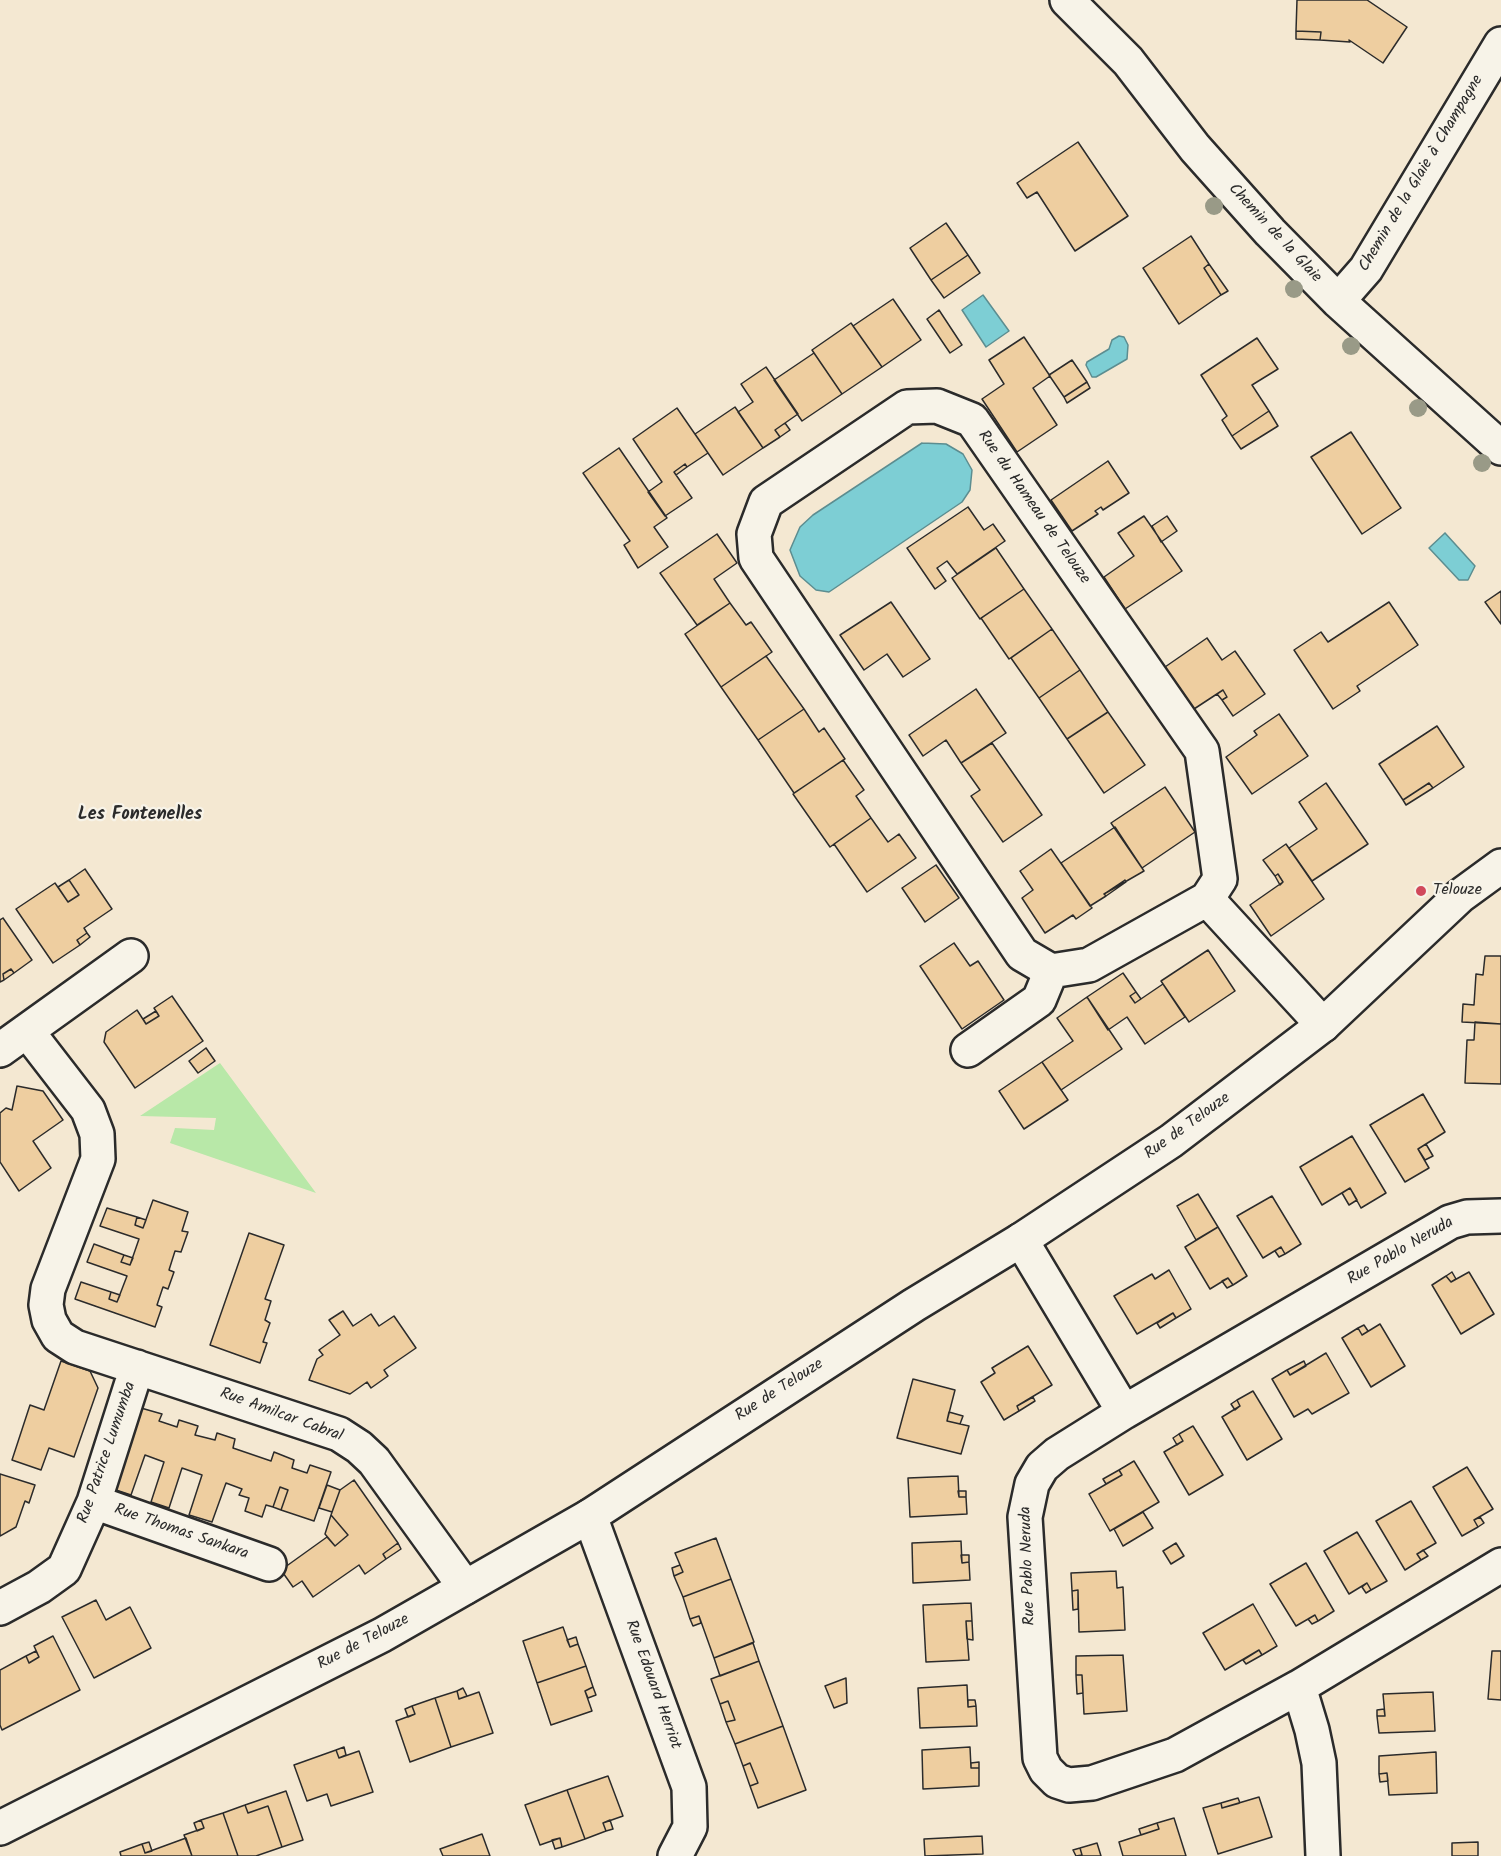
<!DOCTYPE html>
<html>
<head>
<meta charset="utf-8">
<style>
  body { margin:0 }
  canvas { display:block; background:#f4e8d2 }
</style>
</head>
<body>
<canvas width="1501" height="1856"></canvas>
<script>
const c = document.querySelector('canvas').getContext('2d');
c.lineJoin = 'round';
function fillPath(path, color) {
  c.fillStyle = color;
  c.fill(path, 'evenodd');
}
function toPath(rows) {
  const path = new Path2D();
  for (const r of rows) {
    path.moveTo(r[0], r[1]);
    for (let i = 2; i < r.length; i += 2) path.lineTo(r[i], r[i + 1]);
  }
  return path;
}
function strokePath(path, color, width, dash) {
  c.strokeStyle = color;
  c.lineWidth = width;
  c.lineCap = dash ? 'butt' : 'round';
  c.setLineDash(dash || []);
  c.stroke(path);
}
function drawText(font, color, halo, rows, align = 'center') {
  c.font = font + ' Kalam,sans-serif';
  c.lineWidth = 4.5;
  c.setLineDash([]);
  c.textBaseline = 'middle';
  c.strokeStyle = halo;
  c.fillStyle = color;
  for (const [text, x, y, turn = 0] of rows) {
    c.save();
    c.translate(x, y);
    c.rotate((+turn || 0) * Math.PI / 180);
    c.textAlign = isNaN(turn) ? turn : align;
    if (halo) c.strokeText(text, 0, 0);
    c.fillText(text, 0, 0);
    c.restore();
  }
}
fillPath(toPath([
  [220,1063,316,1193,170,1143,175,1128,214,1130,216,1118,140,1116]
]), '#b8e8a8');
const water = toPath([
  [983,295,1009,331,986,347,962,310,983,295],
  [1119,336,1124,337,1128,345,1127,359,1096,377,1092,377,1086,365,1087,362,1109,349,1112,340,1119,336],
  [922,443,946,444,963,454,972,470,970,490,962,502,829,592,816,590,800,576,790,550,800,527,813,515,922,443],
  [1445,533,1475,566,1468,580,1459,580,1429,548,1445,533]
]);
fillPath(water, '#7dced4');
strokePath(water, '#5c8d90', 1.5);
const building = toPath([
  [1297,0,1367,0,1407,27,1383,63,1349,40,1350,42,1320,40,1321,32,1296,31,1297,0],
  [1296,31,1321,32,1320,40,1296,39,1296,31],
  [1078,142,1128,216,1075,251,1037,192,1027,198,1017,183,1078,142],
  [946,223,968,255,931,280,910,248,946,223],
  [1191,236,1209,264,1204,268,1221,295,1179,324,1143,268,1191,236],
  [968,255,980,273,944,298,931,280,968,255],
  [1209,264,1228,291,1221,295,1204,268,1209,264],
  [893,299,921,340,882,367,853,326,893,299],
  [939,310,962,345,950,353,927,319,939,310],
  [851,323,882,367,842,394,812,350,851,323],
  [1024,337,1050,376,1033,388,1057,425,1017,452,982,399,1004,384,989,360,1024,337],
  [1257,338,1278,369,1252,385,1269,411,1232,436,1222,420,1227,416,1201,375,1257,338],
  [814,353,842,394,802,421,774,380,814,353],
  [1072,360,1087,382,1064,397,1049,375,1072,360],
  [766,367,798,414,775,430,780,437,763,448,738,412,753,402,741,384,766,367],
  [1087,382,1090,388,1067,403,1064,397,1087,382],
  [735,407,763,448,723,475,695,434,735,407],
  [677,408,708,453,687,467,685,464,674,472,692,498,665,516,648,492,662,482,633,439,677,408],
  [1269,411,1278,426,1241,449,1232,436,1269,411],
  [785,423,790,430,780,437,775,430,785,423],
  [1351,432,1401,508,1362,534,1311,457,1351,432],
  [619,448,667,518,654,527,668,547,638,568,624,545,630,541,583,473,619,448],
  [1108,461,1129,493,1103,510,1101,507,1095,511,1098,514,1072,531,1051,500,1108,461],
  [685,464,687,467,676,475,674,472,685,464],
  [968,507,984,530,993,524,1005,541,957,574,947,561,937,568,946,581,935,589,907,548,968,507],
  [1144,516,1182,571,1125,609,1104,577,1134,556,1118,533,1144,516],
  [1167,516,1177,531,1161,542,1152,526,1167,516],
  [717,534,737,563,714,579,730,603,697,625,660,573,717,534],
  [996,548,1024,589,980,619,952,578,996,548],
  [1024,589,1052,629,1009,659,981,618,1024,589],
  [1501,591,1501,624,1485,602,1501,591],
  [891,602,930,659,903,677,887,654,864,670,840,635,891,602],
  [1389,602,1418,645,1357,686,1360,691,1333,709,1294,650,1321,632,1328,642,1389,602],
  [730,603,746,625,751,622,772,652,721,687,685,634,730,603],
  [1052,629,1080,670,1039,698,1011,658,1052,629],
  [1207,638,1222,660,1235,651,1265,694,1233,716,1222,700,1227,697,1223,690,1194,709,1165,667,1207,638],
  [766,656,804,709,758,740,721,687,766,656],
  [1080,670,1108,712,1067,739,1039,698,1080,670],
  [976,689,1006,733,961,763,946,740,923,756,909,735,976,689],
  [1223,690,1227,697,1222,700,1217,694,1223,690],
  [804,709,819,732,824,728,845,759,794,793,758,740,804,709],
  [1108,712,1145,765,1104,793,1067,739,1108,712],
  [1279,714,1308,756,1252,794,1226,757,1257,735,1254,731,1279,714],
  [1437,726,1464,767,1433,788,1429,783,1403,800,1379,764,1437,726],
  [992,743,1042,815,1003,842,971,796,980,790,961,763,992,743],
  [843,760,864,790,856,796,871,818,830,847,793,794,843,760],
  [1326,783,1368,844,1312,881,1289,848,1317,829,1299,802,1326,783],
  [1429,783,1433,788,1406,805,1403,800,1429,783],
  [1165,787,1195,832,1142,868,1111,823,1165,787],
  [871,818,888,842,899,834,916,858,867,892,834,844,871,818],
  [1115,827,1144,871,1104,894,1106,896,1090,906,1061,863,1115,827],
  [1286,844,1324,899,1271,936,1250,905,1283,882,1278,874,1275,876,1263,860,1286,844],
  [1051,849,1092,908,1076,919,1073,915,1045,933,1022,898,1033,890,1020,871,1051,849],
  [936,865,959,898,925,922,902,888,936,865],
  [85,869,112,909,84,928,87,933,77,940,80,945,53,963,16,909,55,883,68,902,79,895,69,880,85,869],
  [1278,874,1283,882,1280,885,1275,876,1278,874],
  [69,880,79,895,68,902,58,887,69,880],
  [1125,880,1126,882,1106,896,1104,894,1125,880],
  [3,918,32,960,14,973,11,969,3,974,4,980,0,982,0,920,3,918],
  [87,933,90,937,80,945,77,940,87,933],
  [954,943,970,966,978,961,1004,1000,962,1029,920,966,954,943],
  [1208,950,1235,991,1189,1022,1161,981,1208,950],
  [1485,956,1501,956,1501,1024,1462,1022,1463,1004,1474,1005,1476,974,1483,975,1485,956],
  [11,969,14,973,4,980,3,974,11,969],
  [1123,973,1136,992,1130,996,1135,1003,1163,984,1185,1017,1145,1044,1127,1017,1108,1030,1087,997,1123,973],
  [1136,992,1141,999,1135,1003,1130,996,1136,992],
  [172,996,203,1041,135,1088,104,1042,106,1032,137,1010,146,1024,159,1016,154,1008,172,996],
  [1087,997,1122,1049,1061,1090,1042,1062,1073,1041,1057,1018,1087,997],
  [156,1011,159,1016,146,1024,143,1019,156,1011],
  [1475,1022,1501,1024,1501,1084,1465,1083,1467,1040,1474,1040,1475,1022],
  [206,1048,215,1061,198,1073,189,1061,206,1048],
  [1042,1062,1068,1100,1024,1129,999,1091,1042,1062],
  [17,1086,43,1091,63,1120,33,1141,51,1168,19,1191,0,1162,0,1113,6,1108,12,1110,17,1086],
  [1423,1094,1445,1132,1418,1149,1429,1168,1405,1182,1370,1125,1423,1094],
  [1352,1136,1386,1193,1361,1208,1350,1188,1322,1205,1300,1167,1352,1136],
  [1426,1144,1433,1156,1425,1160,1418,1149,1426,1144],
  [1350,1188,1357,1200,1349,1205,1342,1193,1350,1188],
  [1198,1194,1218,1227,1196,1240,1177,1206,1198,1194],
  [1272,1196,1301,1244,1285,1254,1281,1247,1263,1258,1237,1216,1272,1196],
  [153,1200,188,1212,182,1231,188,1232,181,1252,175,1251,169,1270,174,1272,168,1289,163,1287,157,1305,162,1307,155,1327,75,1299,81,1282,111,1292,109,1299,117,1302,127,1276,87,1262,94,1244,124,1255,121,1262,130,1265,139,1239,100,1226,107,1208,137,1217,135,1225,143,1228,153,1200],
  [137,1217,146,1220,143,1228,135,1225,137,1217],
  [1218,1227,1247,1276,1233,1285,1228,1278,1210,1289,1185,1247,1218,1227],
  [249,1233,284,1245,265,1299,271,1301,265,1320,270,1323,263,1342,267,1343,260,1363,210,1345,249,1233],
  [1281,1247,1285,1254,1279,1257,1275,1251,1281,1247],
  [124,1255,133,1258,130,1265,121,1262,124,1255],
  [1169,1270,1191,1309,1176,1318,1173,1313,1137,1334,1114,1296,1152,1274,1155,1279,1169,1270],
  [1452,1272,1456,1279,1451,1282,1446,1276,1452,1272],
  [1469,1272,1494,1314,1461,1334,1432,1285,1446,1276,1451,1282,1469,1272],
  [1228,1278,1233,1285,1227,1288,1222,1281,1228,1278],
  [111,1292,120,1295,117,1302,109,1299,111,1292],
  [343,1311,353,1326,371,1314,379,1326,394,1316,416,1348,384,1370,388,1376,371,1388,367,1382,350,1394,309,1380,317,1359,323,1355,319,1350,340,1335,329,1320,343,1311],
  [1173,1313,1176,1318,1160,1328,1157,1323,1173,1313],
  [1380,1324,1405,1366,1371,1387,1342,1338,1358,1328,1362,1335,1380,1324],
  [1364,1325,1368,1331,1362,1335,1358,1328,1364,1325],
  [1028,1346,1052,1385,1017,1406,1019,1411,1004,1420,981,1382,995,1373,992,1368,1028,1346],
  [1326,1353,1349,1393,1312,1414,1308,1409,1294,1417,1272,1379,1287,1370,1290,1375,1326,1353],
  [61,1361,90,1371,98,1388,74,1457,49,1448,41,1470,12,1460,30,1405,44,1410,61,1361],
  [1304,1361,1306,1366,1290,1375,1287,1370,1304,1361],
  [913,1379,955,1390,947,1421,969,1426,961,1454,897,1438,913,1379],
  [1253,1391,1282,1439,1247,1460,1222,1417,1240,1406,1237,1400,1253,1391],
  [1033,1397,1035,1401,1019,1411,1017,1406,1033,1397],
  [1237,1400,1240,1406,1235,1410,1231,1404,1237,1400],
  [141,1408,162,1414,159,1421,177,1427,179,1420,198,1426,195,1435,215,1440,217,1433,235,1439,233,1448,271,1461,274,1452,294,1460,292,1468,307,1473,310,1465,331,1472,314,1521,281,1510,288,1490,280,1487,273,1507,266,1505,262,1517,245,1511,249,1498,239,1495,242,1489,226,1483,212,1522,189,1515,202,1475,182,1468,169,1508,151,1502,164,1462,145,1455,131,1495,113,1489,141,1408],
  [949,1412,963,1416,960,1424,947,1421,949,1412],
  [1193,1426,1223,1475,1189,1495,1164,1452,1183,1441,1179,1434,1193,1426],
  [1179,1434,1183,1441,1177,1445,1173,1438,1179,1434],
  [1134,1461,1159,1502,1110,1531,1089,1494,1122,1475,1119,1470,1134,1461],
  [1467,1467,1493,1509,1474,1520,1478,1527,1462,1536,1433,1487,1467,1467],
  [1119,1470,1122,1475,1106,1484,1103,1479,1119,1470],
  [0,1474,35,1485,29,1503,25,1501,16,1527,0,1536,0,1474],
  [958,1476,959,1497,966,1497,967,1514,910,1517,908,1478,958,1476],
  [354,1480,398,1543,383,1554,386,1559,365,1574,359,1565,313,1597,302,1581,293,1587,281,1570,327,1537,335,1546,348,1535,331,1515,340,1490,354,1480],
  [327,1485,340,1490,332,1512,319,1508,327,1485],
  [280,1487,288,1490,281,1510,273,1507,280,1487],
  [958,1491,966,1491,966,1497,959,1497,958,1491],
  [1411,1501,1436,1543,1417,1554,1421,1560,1405,1570,1376,1521,1411,1501],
  [1143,1512,1153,1528,1123,1546,1114,1529,1143,1512],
  [331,1515,348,1535,335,1546,325,1534,331,1515],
  [1480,1517,1484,1523,1478,1527,1474,1520,1480,1517],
  [1357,1532,1387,1581,1371,1590,1367,1583,1349,1594,1324,1551,1357,1532],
  [716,1538,731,1579,683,1597,674,1576,683,1572,675,1553,716,1538],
  [961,1541,962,1563,969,1562,970,1580,913,1583,912,1543,961,1541],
  [398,1543,401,1549,386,1559,383,1554,398,1543],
  [1176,1543,1184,1556,1171,1564,1163,1551,1176,1543],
  [1423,1550,1428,1556,1421,1560,1417,1554,1423,1550],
  [961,1555,969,1555,969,1562,962,1563,961,1555],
  [1306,1563,1334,1611,1318,1621,1315,1615,1296,1626,1270,1584,1306,1563],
  [680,1565,683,1572,674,1576,672,1568,680,1565],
  [1116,1571,1117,1588,1123,1587,1125,1630,1079,1632,1078,1590,1072,1591,1071,1573,1116,1571],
  [731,1579,754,1642,714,1658,699,1616,690,1619,683,1597,731,1579],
  [1367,1583,1371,1590,1366,1593,1362,1587,1367,1583],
  [1078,1590,1078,1609,1073,1610,1072,1591,1078,1590],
  [96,1600,106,1620,130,1607,151,1648,94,1678,62,1617,96,1600],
  [971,1603,972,1621,966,1621,969,1660,926,1662,923,1605,971,1603],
  [1253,1604,1277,1646,1262,1655,1259,1650,1225,1670,1203,1633,1253,1604],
  [1315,1615,1318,1621,1312,1624,1308,1619,1315,1615],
  [699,1616,701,1623,693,1626,690,1619,699,1616],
  [966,1621,972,1621,973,1640,967,1639,966,1621],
  [563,1627,570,1647,578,1644,586,1666,537,1683,523,1641,563,1627],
  [53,1636,80,1690,2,1730,0,1725,0,1670,26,1656,29,1663,39,1657,34,1646,53,1636],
  [576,1637,578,1644,570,1647,567,1640,576,1637],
  [753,1643,759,1661,720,1676,714,1658,753,1643],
  [1259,1650,1262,1655,1246,1664,1243,1660,1259,1650],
  [36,1651,39,1657,29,1663,26,1656,36,1651],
  [1492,1651,1501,1651,1501,1700,1488,1699,1492,1651],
  [1123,1655,1127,1711,1084,1714,1082,1675,1076,1675,1076,1656,1123,1655],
  [759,1661,783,1726,735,1744,726,1722,735,1720,728,1701,720,1704,711,1679,759,1661],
  [586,1666,593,1687,585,1691,592,1711,551,1725,537,1683,586,1666],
  [1076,1675,1082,1675,1083,1693,1077,1694,1076,1675],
  [846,1678,847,1703,834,1708,825,1686,846,1678],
  [967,1685,968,1707,976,1706,977,1726,920,1728,918,1688,967,1685],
  [593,1687,596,1695,588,1698,585,1691,593,1687],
  [463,1688,467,1696,459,1699,457,1691,463,1688],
  [457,1691,459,1699,479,1692,493,1733,451,1747,435,1698,457,1691],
  [1433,1692,1435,1731,1379,1733,1377,1716,1385,1716,1383,1694,1433,1692],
  [435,1698,451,1747,410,1762,396,1721,415,1714,412,1706,435,1698],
  [968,1700,975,1700,976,1706,968,1707,968,1700],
  [728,1701,735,1720,726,1722,720,1704,728,1701],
  [412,1706,415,1714,408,1717,405,1709,412,1706],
  [1384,1709,1385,1716,1377,1716,1377,1710,1384,1709],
  [783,1726,806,1790,758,1808,750,1786,758,1783,750,1763,743,1766,735,1744,783,1726],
  [344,1747,346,1755,339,1758,336,1750,344,1747],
  [970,1747,971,1768,979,1768,979,1786,923,1789,922,1750,970,1747],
  [336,1750,339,1758,359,1751,373,1792,331,1806,327,1794,307,1801,294,1765,336,1750],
  [1436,1752,1437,1793,1389,1795,1387,1773,1379,1774,1379,1756,1436,1752],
  [979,1762,979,1768,971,1768,971,1763,979,1762],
  [750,1763,758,1783,750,1786,743,1766,750,1763],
  [1387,1773,1388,1781,1380,1782,1379,1774,1387,1773],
  [608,1776,623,1816,603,1823,606,1831,585,1839,567,1790,608,1776],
  [567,1790,585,1839,562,1847,560,1838,540,1845,525,1805,567,1790],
  [286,1791,303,1840,282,1847,268,1806,248,1813,245,1805,286,1791],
  [1259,1797,1272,1837,1218,1854,1203,1808,1221,1803,1222,1808,1259,1797],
  [1238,1798,1240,1803,1222,1808,1221,1803,1238,1798],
  [245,1805,248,1813,268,1806,282,1847,256,1856,238,1856,223,1813,245,1805],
  [223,1813,238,1856,192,1856,184,1835,204,1828,201,1820,223,1813],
  [1174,1818,1186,1856,1123,1856,1119,1842,1159,1829,1157,1823,1174,1818],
  [201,1820,204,1828,197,1831,194,1823,201,1820],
  [610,1820,613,1829,606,1831,603,1823,610,1820],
  [1157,1823,1159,1829,1141,1835,1139,1829,1157,1823],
  [482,1834,490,1856,443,1856,440,1849,482,1834],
  [982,1836,983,1854,925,1856,924,1839,982,1836],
  [186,1838,192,1856,121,1856,120,1852,142,1844,145,1853,186,1838],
  [560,1838,562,1847,555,1849,552,1840,560,1838],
  [149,1842,152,1851,145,1853,142,1844,149,1842],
  [1478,1842,1478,1856,1452,1856,1452,1843,1478,1842],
  [1097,1843,1101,1856,1079,1856,1082,1855,1080,1848,1097,1843],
  [1080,1848,1082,1855,1076,1856,1073,1850,1080,1848]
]);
fillPath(building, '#eecea0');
strokePath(building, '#2b2b2b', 1.5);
const minor = toPath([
  [1067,0,1128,61,1195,148,1270,232,1338,301,1501,448],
  [1338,301,1366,269,1501,44],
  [937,406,972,420,1202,751,1220,879,1207,899,1089,965,1051,971,1022,954,756,558,754,534,766,502,907,407,937,406],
  [1207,899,1323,1025],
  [27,1031,88,1110,97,1134,98,1159,48,1289,46,1305,49,1320,58,1336,75,1347,339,1434,359,1447,374,1461,465,1587],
  [0,1050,131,956],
  [968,1050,1039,1000,1051,971],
  [1501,1216,1467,1217,1450,1222,1124,1412,1057,1454,1042,1467,1032,1484,1025,1517,1040,1758,1046,1770,1057,1781,1069,1785,1092,1783,1175,1755,1299,1687,1501,1565],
  [1021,1240,1124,1412],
  [94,1502,269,1564],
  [590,1516,689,1787,690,1827,675,1856],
  [0,1608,39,1587,64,1569,94,1502,137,1367],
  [1299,1687,1312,1730,1319,1763,1323,1856]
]);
const tertiary = toPath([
  [0,1828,382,1635,590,1516,914,1305,1021,1240,1171,1141,1323,1025,1460,896,1501,866]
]);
strokePath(minor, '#2b2b2b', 38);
strokePath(tertiary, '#2b2b2b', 38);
strokePath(minor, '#f7f3e8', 33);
strokePath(tertiary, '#f7f3e8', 33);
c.fillStyle = '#999a87';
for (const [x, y] of [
  [1214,206],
  [1294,289],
  [1351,346],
  [1418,408],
  [1482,463]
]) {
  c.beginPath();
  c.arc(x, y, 9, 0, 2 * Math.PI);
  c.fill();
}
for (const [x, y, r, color] of [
  [1421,891,6,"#d1495b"]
]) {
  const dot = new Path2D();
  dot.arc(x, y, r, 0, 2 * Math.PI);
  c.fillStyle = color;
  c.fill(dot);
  strokePath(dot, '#f7f3e8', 2);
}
drawText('16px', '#2b2b2b', '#f7f3e8', [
  ["Chemin de la Glaie à Champagne",1422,174,-59],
  ["Chemin de la Glaie",1274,234,47],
  ["Rue du Hameau de Telouze",1033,508,55],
  ["Rue de Telouze",1188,1127,-36],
  ["Rue Pablo Neruda",1401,1252,-30],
  ["Rue de Telouze",780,1391,-33],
  ["Rue Amilcar Cabral",281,1416,20],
  ["Rue Patrice Lumumba",108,1453,-71],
  ["Rue Thomas Sankara",181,1533,19],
  ["Rue Pablo Neruda",1029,1566,-92],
  ["Rue de Telouze",364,1643,-28],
  ["Rue Edouard Herriot",652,1685,70]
]);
drawText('16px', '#2b2b2b', '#f7f3e8', [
  ["Telouze",1433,891]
], 'left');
drawText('bold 18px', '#2b2b2b', '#f7f3e8', [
  ["Les Fontenelles",140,816]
]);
</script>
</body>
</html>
